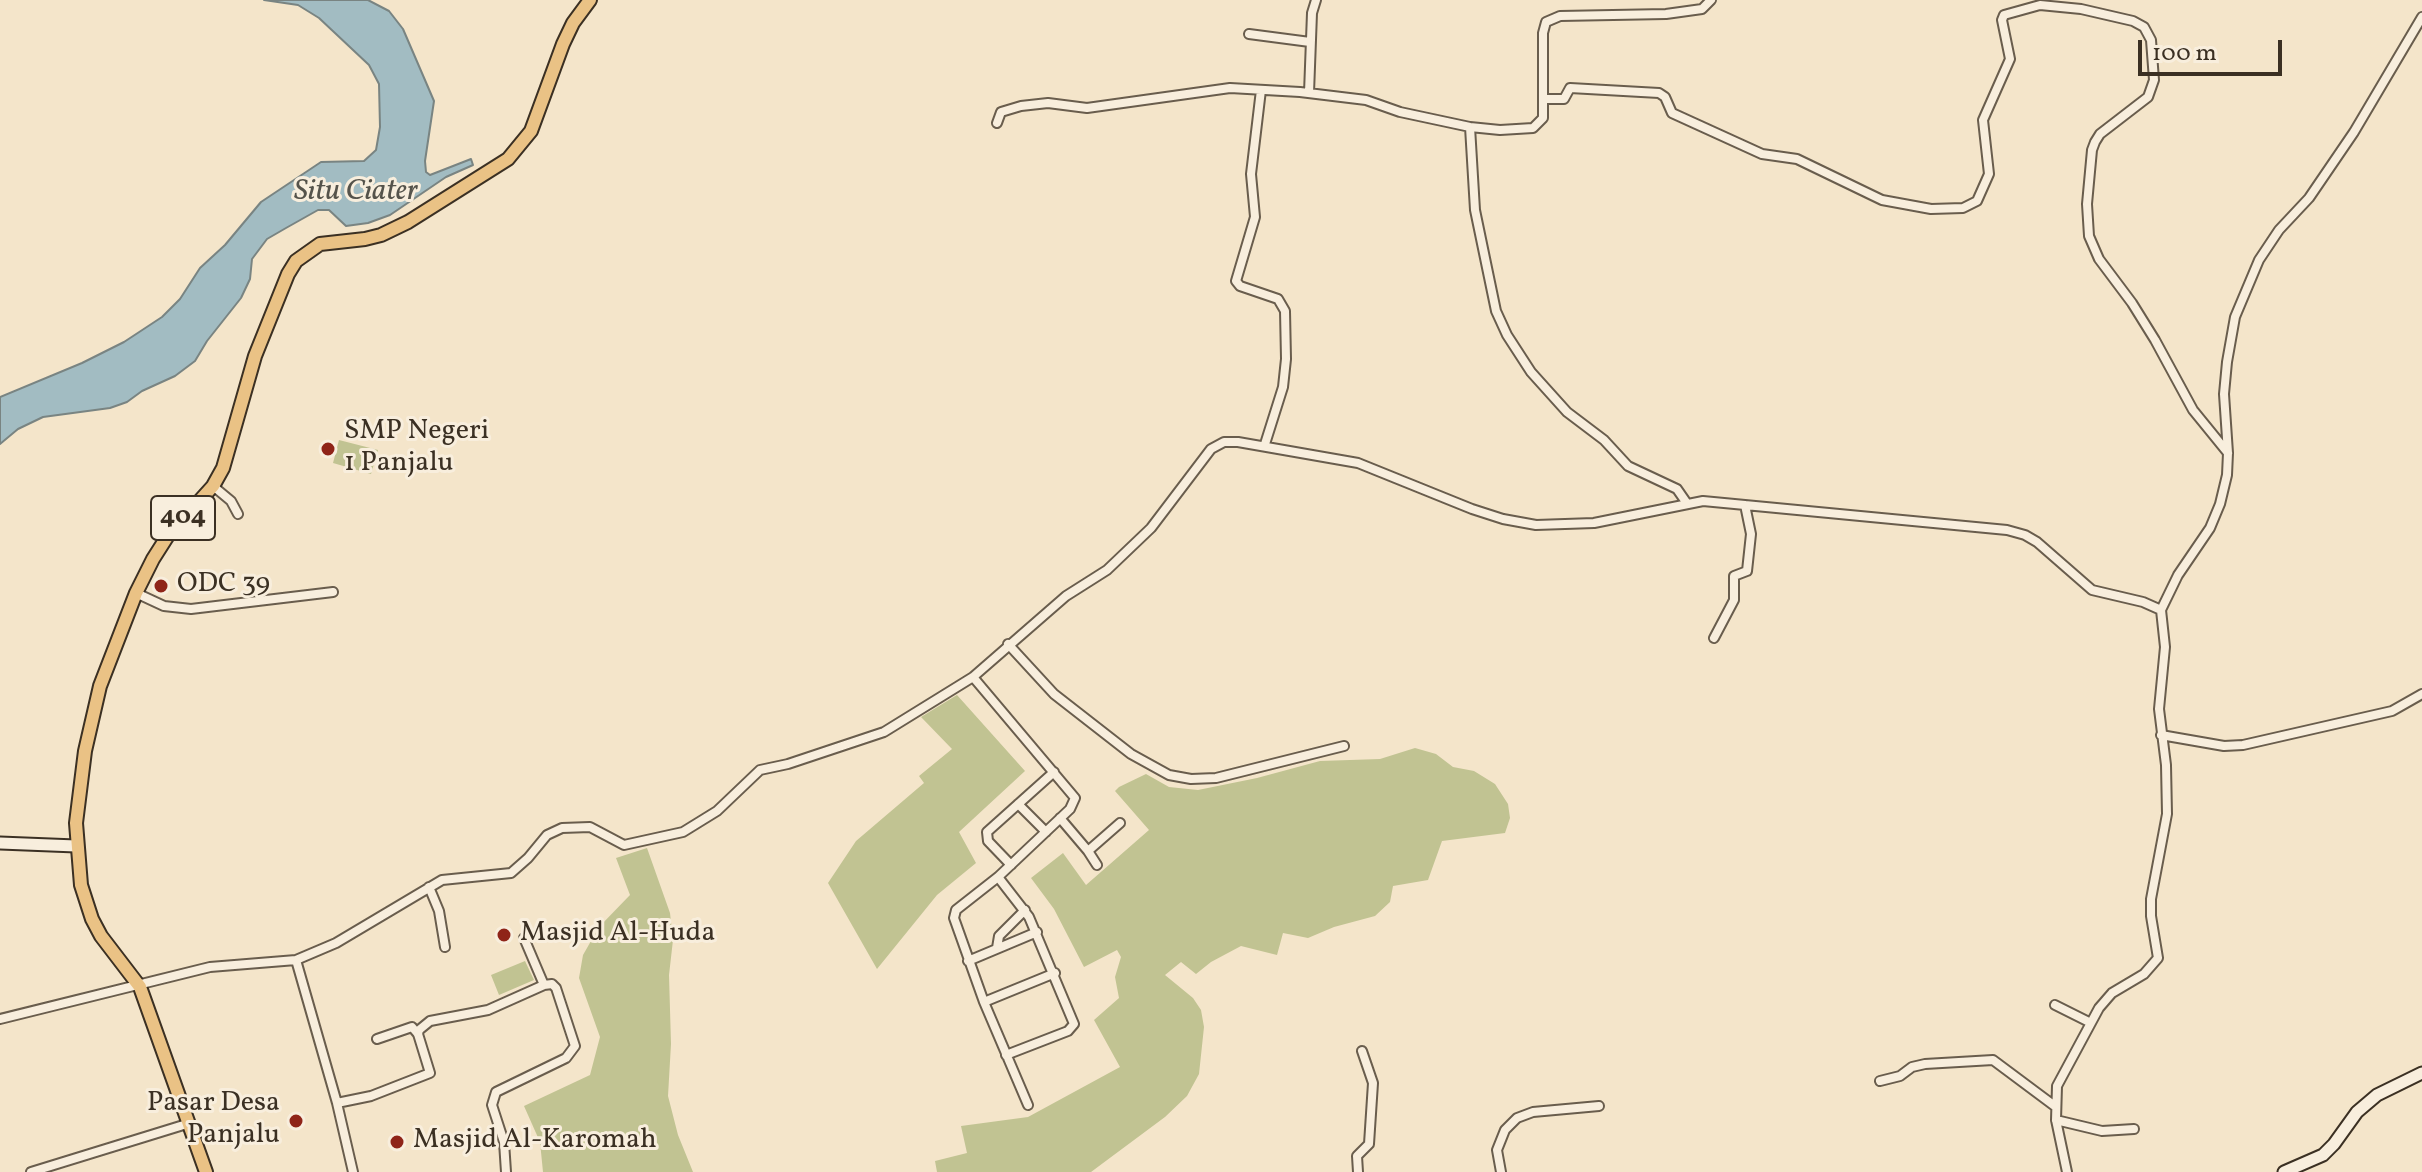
<!DOCTYPE html>
<html>
<head>
<meta charset="utf-8">
<style>
  body { margin:0 }
  #map { position:relative; width:2422px; height:1172px; overflow:hidden; background:#f4e5ca; font-family:Vollkorn,serif }
  canvas { display:block }
  .scale { position:absolute; left:2138px; top:40px; width:144px; height:36px; box-sizing:border-box; border:4px solid #3b3023; border-top:0; padding-left:10px; font-size:24px; line-height:28px; white-space:nowrap; color:#3b3023; -webkit-text-stroke:6px #f8eedd; paint-order:stroke }
</style>
</head>
<body>
<div id="map">
<canvas width="2422" height="1172"></canvas>
<div class="scale">100 m</div>
</div>
<script>
const c = document.querySelector('canvas').getContext('2d');
c.lineJoin = 'round';
function fillPath(path, color) {
  c.fillStyle = color;
  c.fill(path, 'evenodd');
}
function toPath(rows) {
  const path = new Path2D();
  for (const r of rows) {
    path.moveTo(r[0], r[1]);
    for (let i = 2; i < r.length; i += 2) path.lineTo(r[i], r[i + 1]);
  }
  return path;
}
function strokePath(path, color, width, dash) {
  c.strokeStyle = color;
  c.lineWidth = width;
  c.lineCap = dash ? 'butt' : 'round';
  c.setLineDash(dash || []);
  c.stroke(path);
}
function drawText(font, color, halo, rows, align = 'center') {
  c.font = font + ' Vollkorn,serif';
  c.lineWidth = 6;
  c.setLineDash([]);
  c.textBaseline = 'middle';
  c.strokeStyle = halo;
  c.fillStyle = color;
  for (const [text, x, y, turn = 0] of rows) {
    c.save();
    c.translate(x, y);
    c.rotate((+turn || 0) * Math.PI / 180);
    c.textAlign = isNaN(turn) ? turn : align;
    if (halo) c.strokeText(text, 0, 0);
    c.fillText(text, 0, 0);
    c.restore();
  }
}
fillPath(toPath([
  [339,440,378,450,371,474,333,463],
  [957,695,1025,771,959,832,976,863,937,895,877,969,828,883,856,841,924,783,919,776,952,749,921,717],
  [1415,748,1436,754,1453,767,1474,771,1495,784,1508,804,1510,818,1505,833,1442,841,1428,880,1393,886,1390,902,1375,916,1334,927,1308,938,1283,933,1277,955,1241,946,1211,962,1196,974,1181,962,1165,975,1193,998,1201,1010,1204,1027,1199,1074,1187,1096,1165,1117,1091,1172,937,1172,935,1161,967,1153,961,1126,1028,1117,1120,1067,1094,1020,1119,998,1115,977,1121,957,1117,950,1084,967,1054,909,1031,878,1063,853,1086,885,1149,830,1115,791,1119,787,1146,774,1169,787,1198,790,1257,778,1320,761,1380,759],
  [647,848,670,913,673,940,669,975,671,1044,668,1096,678,1135,693,1172,543,1172,540,1142,524,1106,590,1075,600,1037,579,978,583,955,599,927,630,895,616,858],
  [525,961,534,980,499,995,491,975]
]), '#c1c392');
const water = toPath([
  [264,0,368,0,389,11,403,29,434,101,425,161,426,172,430,175,471,159,473,165,446,177,390,215,368,223,346,226,329,210,318,210,286,228,267,239,252,259,250,279,241,298,207,341,195,361,175,376,142,391,127,402,110,408,43,417,18,429,0,444,0,397,82,363,124,342,162,317,180,299,200,268,225,245,261,202,321,162,364,161,376,150,380,127,379,84,369,65,319,18,298,5,264,0]
]);
fillPath(water, '#a2bcc2');
strokePath(water, '#798482', 2);
const street = toPath([
  [1249,34,1310,42],
  [1261,90,1251,174,1255,217,1236,281,1240,286,1278,299,1285,311,1286,359,1283,387,1265,444],
  [1309,93,1312,13,1316,0],
  [1545,99,1564,99,1570,88,1659,93,1665,97,1672,113,1762,154,1797,159,1882,200,1931,209,1963,208,1977,201,1989,174,1983,120,2010,59,2002,20,2004,15,2040,5,2081,9,2133,21,2144,27,2151,40,2154,80,2148,97,2100,134,2095,142,2092,150,2087,204,2089,236,2099,259,2132,303,2155,340,2193,410,2228,453],
  [997,123,1001,112,1021,106,1048,103,1087,108,1230,88,1300,92,1366,100,1400,112,1470,127,1500,130,1533,128,1543,118,1543,33,1546,22,1560,16,1666,14,1702,9,1711,0],
  [1470,127,1475,210,1496,311,1507,335,1531,372,1567,412,1604,440,1628,466,1677,489,1686,502],
  [213,486,231,501,238,514],
  [136,593,164,606,191,609,333,592],
  [2161,610,2178,575,2210,528,2220,504,2227,475,2228,453,2224,394,2227,362,2235,317,2259,260,2279,230,2309,198,2354,132,2422,17],
  [1714,638,1734,600,1734,576,1747,571,1751,534,1745,505],
  [1008,644,1054,694,1131,754,1169,775,1191,779,1216,778,1344,746],
  [973,677,1075,798,1070,809,998,877,956,910,954,918,984,1002,1028,1105],
  [2161,735,2224,746,2243,745,2392,711,2422,694],
  [1018,804,1046,832],
  [1060,818,1088,851,1097,865],
  [1088,851,1120,823],
  [1011,865,988,841,987,832,1054,772],
  [998,877,1029,917,1074,1024,1068,1031,1006,1055],
  [429,887,439,911,445,947],
  [997,948,999,936,1025,910],
  [296,960,337,1103,353,1172],
  [968,961,1037,932],
  [984,1002,1055,973],
  [2055,1005,2089,1022],
  [0,1019,210,967,296,960,336,943,442,880,511,873,528,858,547,835,562,828,590,827,624,845,683,832,717,811,760,770,788,764,884,732,973,677,1066,596,1107,570,1151,528,1211,449,1224,442,1238,442,1358,463,1472,509,1503,519,1536,525,1594,523,1703,501,2007,530,2025,535,2037,542,2092,590,2143,602,2161,610,2165,647,2159,709,2166,765,2167,814,2151,899,2151,916,2158,958,2144,974,2112,993,2099,1008,2057,1086,2056,1120,2067,1172],
  [418,1034,419,1030,430,1021,488,1010,544,985,524,938],
  [1880,1081,1900,1076,1912,1067,1925,1064,1993,1060,2056,1107],
  [337,1103,371,1096,430,1073,418,1034,412,1027,377,1039],
  [2056,1120,2102,1131,2134,1129],
  [31,1172,190,1123],
  [506,1172,504,1142,492,1105,496,1092,566,1058,575,1046,556,988,552,984,544,985],
  [1358,1172,1357,1156,1369,1144,1373,1083,1362,1051],
  [1501,1172,1497,1150,1505,1130,1517,1118,1533,1112,1599,1106]
]);
const secondary = toPath([
  [0,843,76,846],
  [2284,1172,2323,1155,2334,1144,2357,1112,2377,1095,2422,1073]
]);
const primary = toPath([
  [206,1172,140,987,101,936,92,919,81,885,76,823,85,751,100,686,136,593,153,559,167,537,213,486,223,468,255,356,288,274,296,261,320,244,365,239,381,235,408,222,508,159,531,131,563,44,573,23,590,0]
]);
strokePath(street, '#695d4d', 12);
strokePath(secondary, '#3b3023', 15);
strokePath(primary, '#3b3023', 16);
strokePath(street, '#f8eedd', 8);
strokePath(secondary, '#f8eedd', 11);
strokePath(primary, '#eac285', 12);
for (const [x, y, r, color] of [
  [328,449,8,"#8f2418"],
  [161,586,8,"#8f2418"],
  [504,935,8,"#8f2418"],
  [296,1121,8,"#8f2418"],
  [397,1142,8,"#8f2418"]
]) {
  const dot = new Path2D();
  dot.arc(x, y, r, 0, 2 * Math.PI);
  c.fillStyle = color;
  c.fill(dot);
  strokePath(dot, '#f8eedd', 3);
}
for (const [x, y, w] of [
  [183,518,64]
]) {
  const box = new Path2D();
  box.roundRect(x - w / 2, y - 22, w, 44, 6);
  c.fillStyle = '#f8eedd';
  c.fill(box);
  strokePath(box, '#3b3023', 2);
}
drawText('bold 26px', '#3b3023', null, [
  ["404",183,518]
]);
drawText('28px', '#3b3023', '#f8eedd', [
  ["SMP Negeri",344,433],
  ["1 Panjalu",344,465],
  ["ODC 39",177,586],
  ["Masjid Al-Huda",520,935],
  ["Pasar Desa",280,1105,"right"],
  ["Panjalu",280,1137,"right"],
  ["Masjid Al-Karomah",413,1142]
], 'left');
drawText('italic 30px', '#55534b', '#f8eedd', [
  ["Situ Ciater",356,193]
]);
</script>
</body>
</html>
